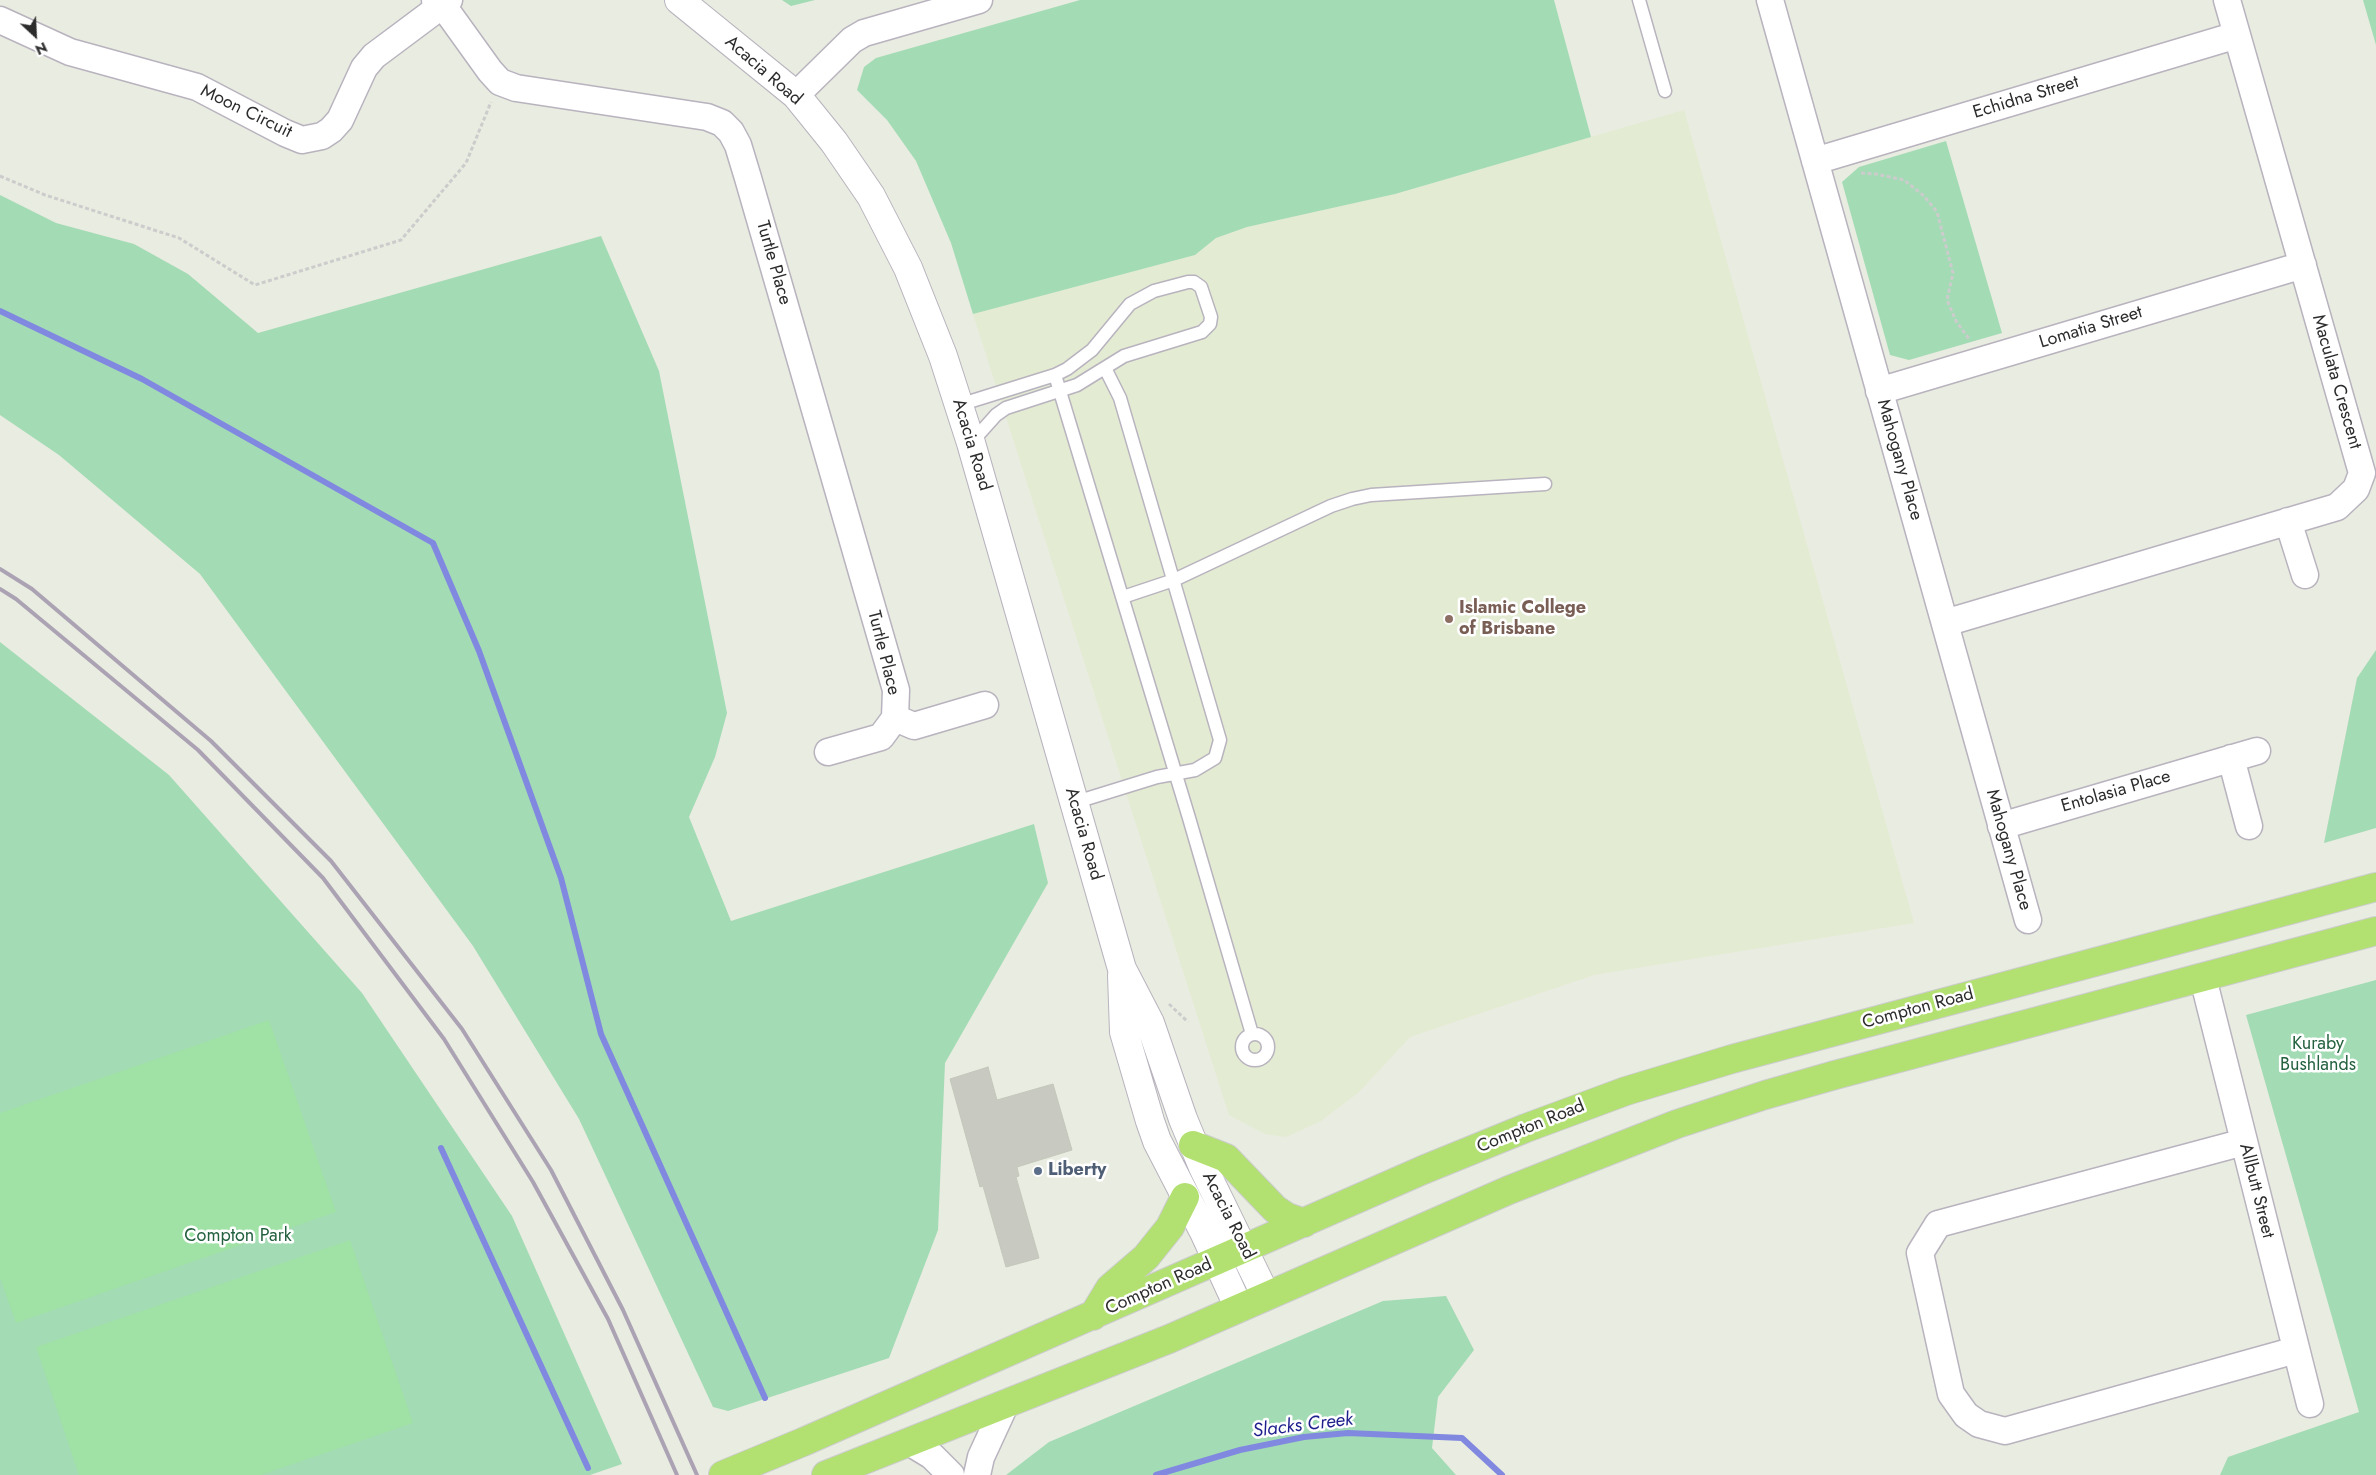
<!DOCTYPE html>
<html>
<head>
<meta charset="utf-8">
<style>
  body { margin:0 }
  #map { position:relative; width:2376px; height:1475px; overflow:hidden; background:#e9ece0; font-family:Jost,sans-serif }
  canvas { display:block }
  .north { position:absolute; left:10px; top:10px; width:50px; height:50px; -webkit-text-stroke:4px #fff; paint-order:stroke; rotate:155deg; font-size:14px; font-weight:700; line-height:20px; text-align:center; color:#2c2c2c }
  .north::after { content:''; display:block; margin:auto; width:18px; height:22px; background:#2c2c2c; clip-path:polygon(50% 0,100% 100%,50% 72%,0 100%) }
</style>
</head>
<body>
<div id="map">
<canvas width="2376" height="1475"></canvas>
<div class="north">N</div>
</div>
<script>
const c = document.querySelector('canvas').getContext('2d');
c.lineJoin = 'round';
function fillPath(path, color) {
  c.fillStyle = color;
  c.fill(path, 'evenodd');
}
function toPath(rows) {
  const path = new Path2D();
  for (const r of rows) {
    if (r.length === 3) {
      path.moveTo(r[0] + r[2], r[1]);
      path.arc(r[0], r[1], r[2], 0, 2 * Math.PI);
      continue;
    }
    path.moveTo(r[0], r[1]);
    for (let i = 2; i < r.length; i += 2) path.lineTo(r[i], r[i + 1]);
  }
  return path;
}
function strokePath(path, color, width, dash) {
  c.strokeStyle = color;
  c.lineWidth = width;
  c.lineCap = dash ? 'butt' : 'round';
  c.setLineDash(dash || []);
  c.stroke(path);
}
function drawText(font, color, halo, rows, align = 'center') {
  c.font = font + ' Jost,sans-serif';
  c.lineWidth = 5;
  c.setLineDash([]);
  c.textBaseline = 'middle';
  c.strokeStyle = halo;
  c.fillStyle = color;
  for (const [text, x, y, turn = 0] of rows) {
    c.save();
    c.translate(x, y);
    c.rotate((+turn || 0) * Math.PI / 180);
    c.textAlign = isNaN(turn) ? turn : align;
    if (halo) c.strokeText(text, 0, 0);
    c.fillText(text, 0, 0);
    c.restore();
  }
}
fillPath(toPath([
  [1684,110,1914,923,1594,975,1410,1037,1359,1092,1321,1121,1286,1137,1265,1134,1229,1115,973,314,1195,255,1216,238,1247,227,1395,194]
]), '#e3ebd2');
fillPath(toPath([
  [782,0,815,0,791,6],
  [1080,0,1554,0,1591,137,1395,194,1247,227,1216,238,1195,255,973,314,951,243,916,161,887,120,857,90,864,67,876,58],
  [2363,0,2376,0,2376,45],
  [1946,141,2002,333,1909,360,1890,355,1842,182,1859,167],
  [0,195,56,223,134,244,188,274,258,333,601,236,659,371,727,713,715,757,689,817,731,921,1034,824,1048,883,945,1063,938,1230,889,1358,728,1411,713,1407,579,1119,473,946,200,574,59,455,0,415],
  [0,642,169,775,362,993,512,1216,622,1464,590,1475,0,1475],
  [2376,650,2376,828,2324,843,2357,678],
  [2376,980,2376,1475,2220,1475,2228,1457,2359,1412,2246,1015],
  [1446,1296,1474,1350,1438,1397,1432,1448,1456,1475,1006,1475,1049,1442,1383,1301]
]), '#a3dbb5');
fillPath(toPath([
  [269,1020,336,1212,16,1323,0,1278,0,1113],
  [350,1240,413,1423,261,1475,79,1475,36,1347]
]), '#a0e1a5');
strokePath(toPath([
  [0,311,142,379,433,543,479,651,561,878,601,1034,765,1398],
  [441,1148,588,1468],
  [1156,1475,1240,1450,1304,1437,1348,1433,1462,1438,1502,1475]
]), '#8088e0', 6);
const building = toPath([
  [988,1067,997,1100,1053,1084,1072,1150,1017,1167,1019,1176,1016,1177,1039,1258,1006,1267,983,1186,980,1187,950,1079,988,1067]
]);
fillPath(building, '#c8cac2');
strokePath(building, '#c3c7ba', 1);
const service = toPath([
  [1639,0,1665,91],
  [1055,375,1189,818,1252,1034],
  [959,405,1055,375,1067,369,1092,350,1130,304,1154,291,1188,282,1194,282,1201,287,1211,317,1210,324,1202,332,1124,356,1077,385,1006,408,996,415,971,443],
  [1123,597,1174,580,1331,506,1352,499,1371,495,1545,484],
  [1073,803,1157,777,1195,770,1215,758,1220,740,1120,398,1105,368],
  [1255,1047,13]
]);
const minor = toPath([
  [435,0,449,14,490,71,500,82,516,88,707,117,722,123,731,132,738,145,748,178,896,690,895,718,881,737,828,752],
  [1770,0,2028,920],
  [0,20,70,52,197,87,285,133,302,140,322,136,331,130,340,120,364,68,374,56,449,0],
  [796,95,852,40,864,33,979,0],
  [1815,161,2237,35],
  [1879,391,2303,265],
  [2288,521,2305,575],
  [1945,623,2337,507,2356,489,2362,473,2227,0],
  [895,718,914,726,985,705],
  [2231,758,2249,826],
  [2001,826,2257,751],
  [2203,978,2310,1404],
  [2244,1142,1938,1224,1920,1253,1951,1394,1966,1415,1979,1424,2005,1431,2296,1350],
  [909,1442,932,1456,951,1475],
  [977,1475,981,1457,1005,1405]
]);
const tertiary = toPath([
  [679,0,796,95,834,142,871,196,908,268,943,356,971,443,1122,969,1150,1023,1183,1119,1203,1167,1266,1296],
  [1122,975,1124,1032,1150,1121,1157,1141,1204,1232,1239,1308]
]);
const primary = toPath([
  [1193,1145,1226,1158,1275,1209,1287,1217,1304,1223],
  [1093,1316,1110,1288,1146,1257,1170,1227,1185,1197],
  [723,1475,803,1442,1423,1170,1526,1128,1626,1091,1732,1059,2376,887],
  [826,1475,1169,1339,1509,1190,1677,1124,1765,1095,1835,1075,2376,931]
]);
strokePath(service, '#b8b3be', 15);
strokePath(minor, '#b8b3be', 29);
strokePath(tertiary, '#b8b3be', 30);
strokePath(primary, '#ccc', 30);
strokePath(toPath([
  [1861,173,1876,174,1904,180,1924,196,1937,212,1953,273,1947,300,1956,321,1969,339],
  [0,176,45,195,179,238,255,285,401,240,466,163,491,102],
  [1169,1004,1188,1022]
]), '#ccc', 3, [4, 2.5]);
strokePath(service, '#fff', 12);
strokePath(minor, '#fff', 26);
strokePath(tertiary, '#fff', 28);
strokePath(primary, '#b2e071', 28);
strokePath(toPath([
  [0,569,32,589,211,741,331,861,462,1029,551,1170,623,1310,697,1475],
  [0,589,16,599,198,750,323,878,444,1039,533,1182,608,1319,677,1475]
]), '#aba3b3', 4);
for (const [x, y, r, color] of [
  [1449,619,5,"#8d6e63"],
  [1038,1171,5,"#5c6f8a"]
]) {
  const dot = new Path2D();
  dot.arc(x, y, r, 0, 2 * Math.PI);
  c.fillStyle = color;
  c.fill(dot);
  strokePath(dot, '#fff', 2);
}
drawText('18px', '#2c2c2c', '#fff', [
  ["Acacia Road",763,71,41],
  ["Echidna Street",2026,98,-17],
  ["Moon Circuit",246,112,26],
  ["Turtle Place",773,263,74],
  ["Lomatia Street",2091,328,-17],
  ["Maculata Crescent",2336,382,74],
  ["Acacia Road",971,445,73],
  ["Mahogany Place",1899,460,74],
  ["Turtle Place",883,653,76],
  ["Entolasia Place",2116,792,-16],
  ["Acacia Road",1083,834,74],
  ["Mahogany Place",2008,850,74],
  ["Compton Road",1918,1009,-15],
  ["Compton Road",1531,1127,-22],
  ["Allbutt Street",2256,1191,76],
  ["Acacia Road",1228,1216,63],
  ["Compton Road",1159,1287,-24]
]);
drawText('bold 18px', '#785e54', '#fff', [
  ["Islamic College",1459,609],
  ["of Brisbane",1459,630]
], 'left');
drawText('18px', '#24613f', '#fff', [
  ["Kuraby",2318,1045],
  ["Bushlands",2318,1066],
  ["Compton Park",238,1237]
]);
drawText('bold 18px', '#4e5e75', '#fff', [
  ["Liberty",1048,1171]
], 'left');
drawText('italic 19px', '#1e1f8d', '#fff', [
  ["Slacks Creek",1303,1426,-7]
]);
</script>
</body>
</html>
